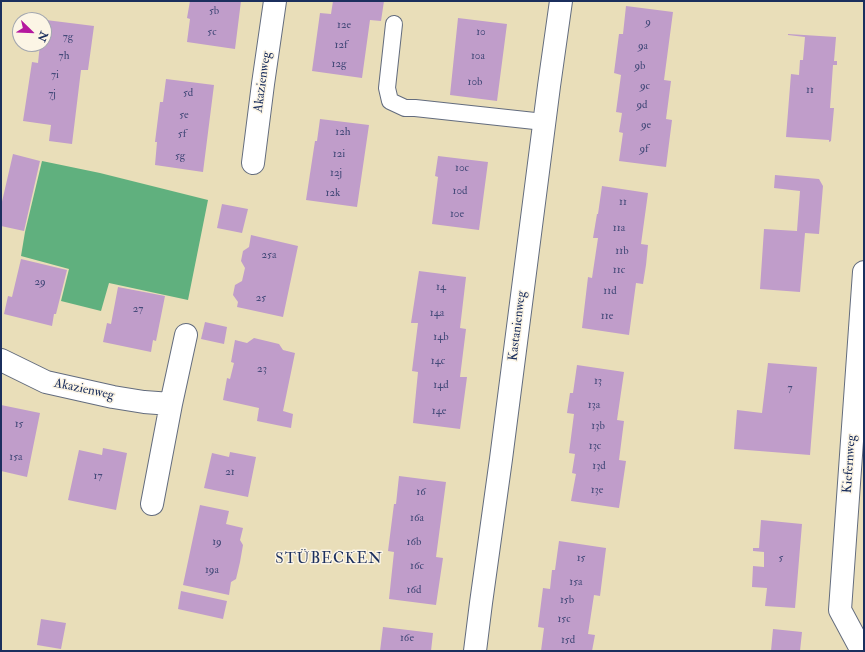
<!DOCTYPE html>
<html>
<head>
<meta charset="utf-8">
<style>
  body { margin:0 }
  #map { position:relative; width:865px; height:652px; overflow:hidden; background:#e9deb9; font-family:"IM FELL Double Pica",serif }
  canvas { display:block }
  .frame { position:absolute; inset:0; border:2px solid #1b2f5e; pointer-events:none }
  .north { position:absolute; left:12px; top:12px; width:40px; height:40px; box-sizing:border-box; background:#fcf5e5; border:1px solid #a2a6af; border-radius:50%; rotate:113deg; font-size:11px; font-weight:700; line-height:16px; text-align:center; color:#1b2f5e }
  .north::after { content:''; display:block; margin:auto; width:14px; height:18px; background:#b5179e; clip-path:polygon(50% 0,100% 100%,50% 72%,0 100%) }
</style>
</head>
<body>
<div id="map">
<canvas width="865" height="652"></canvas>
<div class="frame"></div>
<div class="north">N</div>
</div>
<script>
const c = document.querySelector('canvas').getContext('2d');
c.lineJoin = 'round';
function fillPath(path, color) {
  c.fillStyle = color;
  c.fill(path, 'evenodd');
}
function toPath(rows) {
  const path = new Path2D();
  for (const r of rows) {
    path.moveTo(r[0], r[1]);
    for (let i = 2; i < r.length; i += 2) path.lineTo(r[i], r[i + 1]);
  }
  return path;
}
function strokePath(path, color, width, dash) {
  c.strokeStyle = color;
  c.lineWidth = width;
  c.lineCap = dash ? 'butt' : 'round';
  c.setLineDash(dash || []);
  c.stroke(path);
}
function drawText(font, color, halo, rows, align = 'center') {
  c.font = font + ' "IM FELL Double Pica",serif';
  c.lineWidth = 3;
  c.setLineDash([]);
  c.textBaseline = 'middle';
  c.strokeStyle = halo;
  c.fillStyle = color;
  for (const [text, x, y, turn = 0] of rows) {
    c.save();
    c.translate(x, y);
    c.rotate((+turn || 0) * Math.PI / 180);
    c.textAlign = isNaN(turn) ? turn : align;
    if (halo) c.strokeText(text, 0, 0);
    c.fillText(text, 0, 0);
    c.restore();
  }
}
fillPath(toPath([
  [42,161,100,173,208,200,188,300,109,283,101,311,61,301,69,269,21,256,25,232]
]), '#60b07e');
fillPath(toPath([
  [190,1,241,1,235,49,187,42,190,19,187,18],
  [333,1,384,1,381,21,370,20,362,78,312,71,320,13,331,14],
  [626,6,673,12,664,80,671,81,666,119,672,120,666,167,619,161,623,133,619,132,622,113,616,112,621,75,614,73,619,34,623,34],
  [458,18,507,24,497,101,450,95],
  [46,20,94,26,88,70,81,70,72,144,49,141,51,125,23,121,32,62,38,63,40,44,44,44,44,31],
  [788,34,836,37,834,61,837,61,837,65,833,65,830,108,834,108,831,141,829,142,829,140,786,137,791,74,799,75,800,60,803,60,805,37,788,35],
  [166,79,214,85,203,172,155,165,157,142,155,142,160,102,163,102],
  [320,119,369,125,357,207,306,200,315,141,317,141],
  [13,154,40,161,24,231,1,226,1,206],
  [438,156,488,162,479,230,432,224,438,177,435,176],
  [775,175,819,179,823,186,819,234,805,233,800,292,760,289,764,229,797,231,800,191,774,188],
  [602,186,648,193,641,244,648,245,646,265,643,284,636,283,629,335,582,328,588,277,592,278,598,238,593,238,597,214,598,214],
  [222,204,248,209,242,233,217,228],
  [251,235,298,246,283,317,237,307,238,302,233,295,235,285,242,281,245,268,241,261,243,251,249,247],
  [21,259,67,270,56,314,54,314,52,326,4,314,8,296,12,297],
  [419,271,466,277,460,328,466,329,460,377,467,377,460,429,413,423,418,372,412,371,418,323,411,323],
  [118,287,165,296,156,341,153,340,151,352,103,342,107,323,111,324],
  [205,322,227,327,224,344,201,339],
  [254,338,279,344,283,350,295,353,283,411,293,414,291,428,257,421,259,408,223,400,227,378,230,379,234,363,231,362,235,340,247,343],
  [768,363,817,367,810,455,734,449,737,410,762,413],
  [577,365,624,372,617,420,624,421,619,460,626,461,619,508,571,501,576,474,572,473,575,454,569,453,574,414,567,413,570,393,573,393],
  [1,405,40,413,27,477,1,471],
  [103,448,127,453,116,510,68,500,79,450,102,455],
  [230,452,256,457,248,497,204,488,212,453,229,457],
  [399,476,446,482,436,557,443,558,436,605,389,599,394,552,388,551,394,504,396,504],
  [200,505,229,511,226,524,243,528,240,540,243,545,240,562,236,579,231,582,229,595,183,585],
  [761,520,802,524,795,608,765,606,767,588,752,587,753,566,764,567,764,552,753,551,753,548,759,548],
  [559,541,606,548,600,596,594,595,588,634,595,635,592,651,541,651,544,628,538,627,543,588,550,589,552,570,555,570],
  [181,591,227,601,223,619,178,609],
  [41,619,66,623,61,649,37,645],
  [383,627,433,633,431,651,380,651],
  [773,629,802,632,800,651,771,651]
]), '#c09dca');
const service = toPath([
  [394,24,387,88,390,101,405,108,415,108,544,122]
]);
const minor = toPath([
  [253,163,263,84,275,1],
  [1,360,46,382,113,397,144,402,171,404],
  [152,504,171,404,186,335],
  [475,651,481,603,501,459,549,86,561,1],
  [862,651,840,610,864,272]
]);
strokePath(service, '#636c7e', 18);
strokePath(minor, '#636c7e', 24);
strokePath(service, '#fff', 16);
strokePath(minor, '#fff', 22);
drawText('11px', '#444a79', null, [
  ["5b",214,12],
  ["9",648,23],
  ["12e",344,26],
  ["5c",212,33],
  ["10",481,33],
  ["7g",68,38],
  ["12f",341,46],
  ["9a",643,47],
  ["7h",64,57],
  ["10a",478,57],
  ["12g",339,65],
  ["9b",640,67],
  ["7i",55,76],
  ["10b",475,83],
  ["9c",645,87],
  ["11",810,91],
  ["5d",188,94],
  ["7j",52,95],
  ["9d",642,106],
  ["5e",184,116],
  ["9e",646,126],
  ["12h",343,133],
  ["5f",182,135],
  ["9f",644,150],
  ["12i",339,155],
  ["5g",180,157],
  ["10c",462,169],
  ["12j",336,174],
  ["10d",460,192],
  ["12k",333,194],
  ["11",623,203],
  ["10e",457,215],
  ["11a",619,229],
  ["11b",622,252],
  ["25a",269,256],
  ["11c",619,271],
  ["29",40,283],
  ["14",441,288],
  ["11d",610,292],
  ["25",261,299],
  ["27",138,310],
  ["14a",437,314],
  ["11e",607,317],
  ["14b",441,338],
  ["14c",438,362],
  ["23",262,370],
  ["13",598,382],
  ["14d",441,386],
  ["7",790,389],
  ["13a",594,406],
  ["14e",439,412],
  ["15",19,425],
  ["13b",598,427],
  ["13c",595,447],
  ["15a",16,458],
  ["13d",599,467],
  ["21",230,473],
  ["17",98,477],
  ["13e",597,491],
  ["16",421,493],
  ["16a",417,519],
  ["19",217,543],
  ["16b",414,543],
  ["15",581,559],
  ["5",781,559],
  ["16c",417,567],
  ["19a",212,571],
  ["15a",576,583],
  ["16d",414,591],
  ["15b",567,601],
  ["15c",564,620],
  ["16e",407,639],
  ["15d",568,641]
]);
drawText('13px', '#1b2f5e', '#fcf5e5', [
  ["Akazienweg",263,82,-82],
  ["Kastanienweg",518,326,-83],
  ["Akazienweg",84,390,12],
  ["Kiefernweg",850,464,-86]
]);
c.letterSpacing = '1px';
drawText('15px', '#1b2f5e', '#fcf5e5', [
  ["STÜBECKEN",329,560]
]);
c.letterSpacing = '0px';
</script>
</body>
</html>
